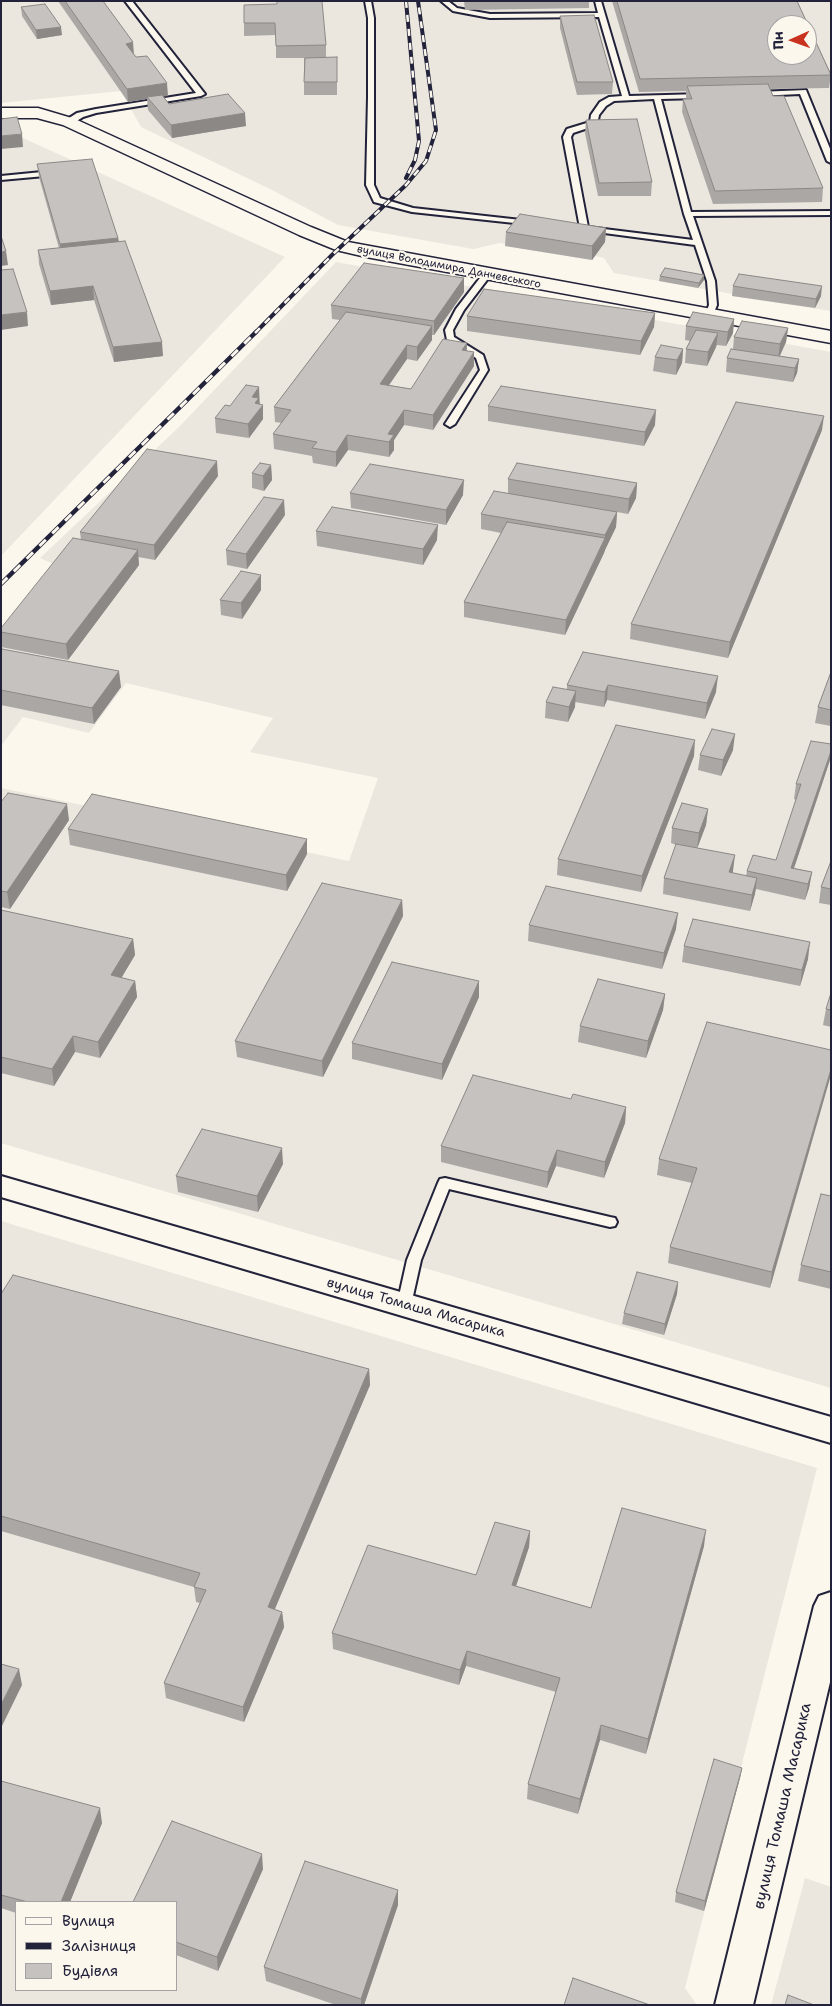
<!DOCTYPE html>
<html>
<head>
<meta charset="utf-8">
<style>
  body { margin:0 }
  #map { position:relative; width:832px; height:2006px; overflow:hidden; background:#fbf7ec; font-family:"Shantell Sans",sans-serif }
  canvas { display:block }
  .frame { position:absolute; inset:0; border:2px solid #22223b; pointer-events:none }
  .legend { position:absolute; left:15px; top:1901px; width:162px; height:90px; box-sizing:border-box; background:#fbf7ec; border:1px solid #a4a2a5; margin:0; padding:6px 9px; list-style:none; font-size:15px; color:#22223b }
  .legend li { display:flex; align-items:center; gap:10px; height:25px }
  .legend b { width:25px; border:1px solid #a4a2a5 }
  .north { position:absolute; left:767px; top:15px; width:50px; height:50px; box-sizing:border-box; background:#fbf7ec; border:1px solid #a4a2a5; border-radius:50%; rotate:268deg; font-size:14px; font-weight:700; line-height:20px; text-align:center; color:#22223b }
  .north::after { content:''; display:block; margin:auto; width:18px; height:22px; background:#c8321e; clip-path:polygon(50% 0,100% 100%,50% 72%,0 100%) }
</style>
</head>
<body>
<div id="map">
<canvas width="832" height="2006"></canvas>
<div class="frame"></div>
<ul class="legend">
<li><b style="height:6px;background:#fbf7ec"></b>Вулиця</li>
<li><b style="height:6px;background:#22223b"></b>Залізниця</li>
<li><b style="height:14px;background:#c6c2c0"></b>Будівля</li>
</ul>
<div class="north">Пн</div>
</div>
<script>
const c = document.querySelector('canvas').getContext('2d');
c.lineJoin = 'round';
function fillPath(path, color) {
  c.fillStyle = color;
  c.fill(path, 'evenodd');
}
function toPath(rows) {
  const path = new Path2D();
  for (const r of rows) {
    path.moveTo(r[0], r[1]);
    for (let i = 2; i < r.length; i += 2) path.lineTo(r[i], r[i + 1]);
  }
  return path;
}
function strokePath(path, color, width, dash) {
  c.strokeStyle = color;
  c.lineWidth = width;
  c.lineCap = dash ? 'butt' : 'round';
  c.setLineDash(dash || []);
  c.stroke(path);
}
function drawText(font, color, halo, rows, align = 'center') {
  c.font = font + ' "Shantell Sans",sans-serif';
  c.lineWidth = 4.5;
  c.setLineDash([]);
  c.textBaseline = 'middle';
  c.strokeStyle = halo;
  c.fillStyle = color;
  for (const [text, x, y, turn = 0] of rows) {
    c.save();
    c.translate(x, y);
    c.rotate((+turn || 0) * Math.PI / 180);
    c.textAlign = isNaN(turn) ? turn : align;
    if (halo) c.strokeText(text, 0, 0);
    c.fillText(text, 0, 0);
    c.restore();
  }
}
fillPath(toPath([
  [1,1,831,1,831,311,732,296,732,294,614,273,604,258,595,256,592,260,505,246,507,244,500,243,473,249,338,225,272,190,141,127,121,91,1,103],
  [777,25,807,25,807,55,777,55],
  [1,128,285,257,1,556],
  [336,262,831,352,831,1388,1,1143,1,788,349,861,378,778,250,752,273,718,126,683,89,733,23,717,1,746,1,630,53,564,40,558,179,427],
  [1,1221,817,1468,685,1988,697,2005,1,2005],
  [16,1902,176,1902,176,1990,16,1990],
  [805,1878,831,1887,831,2005,771,2005]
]), '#ebe7df');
const lane = toPath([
  [125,1,132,1,205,94,201,96,96,113,83,117,72,124,66,124,66,120,77,113,96,109,196,93,125,1],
  [365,1,371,1,374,18,374,185,380,198,413,208,530,221,534,223,533,225,412,212,374,202,366,185,368,97,368,18,365,1],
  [441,1,448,1,457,8,490,14,598,13,595,1,601,1,629,96,702,94,706,96,702,98,661,99,691,212,831,211,831,215,693,216,715,281,717,305,712,317,706,317,705,315,709,305,707,281,695,245,589,231,580,228,563,137,567,129,590,122,591,115,600,102,609,97,622,96,599,17,490,18,453,11,441,1],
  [654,99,684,214,693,240,588,227,571,137,573,133,597,125,599,115,606,106,614,101,654,99],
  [806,90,831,151,831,163,827,161,800,94,757,96,753,94,757,92,806,90],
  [42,172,46,174,45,176,1,180,1,176,42,172],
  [483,274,490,276,464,310,453,330,454,337,483,355,488,370,455,424,450,427,445,424,480,370,476,358,447,340,445,330,456,309,483,274],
  [445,1178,610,1217,615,1218,617,1222,615,1226,610,1227,449,1189,421,1260,411,1305,409,1309,404,1311,399,1309,397,1305,407,1260,438,1183,440,1179,445,1178]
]);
const street = toPath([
  [1,1176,831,1417,831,1443,1,1197,1,1176],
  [831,1592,831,1678,753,2005,715,2005,814,1606,819,1596,831,1592]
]);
const secondary = toPath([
  [1,108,38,108,75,119,311,227,348,242,831,331,831,343,366,257,336,250,299,235,63,125,37,118,1,118,1,108]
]);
strokePath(lane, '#22223b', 4);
strokePath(street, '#22223b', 4);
strokePath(secondary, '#22223b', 3);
fillPath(lane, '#fbf7ec');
fillPath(street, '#fbf7ec');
fillPath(secondary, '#fbf7ec');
const railFar1 = toPath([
  [406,1,419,141,415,160,406,178],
  [255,333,332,255,406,185,426,161,436,130,418,1]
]);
const rail = toPath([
  [1,584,256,332]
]);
strokePath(railFar1, '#22223b', 4);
strokePath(rail, '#22223b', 4.5);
strokePath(railFar1, '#fbf7ec', 2.5, [7]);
strokePath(rail, '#fbf7ec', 3, [9]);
fillPath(toPath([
  [58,1,103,1,134,55,168,96,163,96,169,104,246,126,172,138,148,110,147,99,128,102],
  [464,1,589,1,589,8,465,10],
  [612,1,797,1,831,74,829,88,770,89,773,96,823,188,822,202,713,204,682,112,683,99,686,99,686,91,639,92],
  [244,5,326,45,326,57,337,57,337,95,304,95,304,58,276,58,276,35,244,36],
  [21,7,62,35,37,39,22,16],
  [560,16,613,82,612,94,577,95,560,28],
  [586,120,652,182,651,196,598,196,585,133],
  [37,164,118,238,119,241,163,356,114,362,94,300,51,305,39,264,38,250,59,248,39,177],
  [606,228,605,242,592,260,505,246,506,232],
  [660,276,704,280,698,288,659,281],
  [464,278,464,292,434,335,432,335,432,340,417,361,407,359,389,385,411,389,467,343,467,351,474,352,474,366,433,430,404,425,394,440,394,450,389,457,348,450,336,467,313,463,312,456,274,449,273,434,282,423,275,422,274,407,340,320,332,319,331,305],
  [733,286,821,296,815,308,732,296],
  [655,313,654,327,640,355,467,331,467,316],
  [734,319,733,333,726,346,717,345,716,347,707,366,685,363,686,349,690,341,685,340,686,326],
  [788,328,786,342,780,356,799,359,797,373,793,382,726,372,727,358,733,349,734,337],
  [683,349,682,363,676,375,653,371,655,357],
  [259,402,263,419,249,438,216,433,215,418,230,406,260,402],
  [488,406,655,425,644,446,488,421],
  [822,430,728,658,630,639,631,624],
  [271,465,272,480,264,491,252,488,252,473],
  [218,476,155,560,138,557,139,565,68,660,1,647,1,628,81,540,80,532],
  [508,479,637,483,636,498,628,514,617,512,616,527,605,550,604,553,565,635,464,617,464,602,501,533,481,529,481,514,508,494],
  [350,493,463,495,446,525,351,508],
  [285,515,247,569,227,565,226,550],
  [316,531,437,540,423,565,317,546],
  [261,590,242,619,221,615,220,600],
  [1,650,121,687,94,724,1,705],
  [583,652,716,692,705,719,607,700,604,707,575,702,575,707,568,722,545,718,546,702,567,690,567,685],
  [831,672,831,726,815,723,818,707],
  [733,750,721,776,698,770,700,755],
  [694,756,641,892,557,875,558,859],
  [830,760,794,868,812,872,809,888,805,900,756,889,750,911,663,894,664,878,676,845,671,843,672,828,708,809,706,825,697,848,733,871,733,873,746,876,747,871,776,860,796,800,794,799,796,784],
  [1,802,69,820,10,909,1,907],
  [68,829,307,839,307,854,287,891,70,845],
  [831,861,831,905,819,903,821,887],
  [402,900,403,916,323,1077,237,1057,235,1041],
  [1,910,133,939,135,955,121,978,135,981,137,997,100,1058,75,1052,54,1086,1,1073],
  [529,925,676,929,662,969,528,941],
  [684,946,808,959,800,986,682,962],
  [831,993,831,1027,823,1025,826,1009],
  [665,994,663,1010,646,1058,578,1042,580,1026],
  [479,997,442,1080,352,1059,352,1043],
  [831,1050,770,1288,668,1263,670,1247,692,1183,657,1175,659,1159],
  [571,1099,626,1107,625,1123,604,1178,556,1166,547,1188,441,1162,441,1146],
  [283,1164,258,1212,178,1192,176,1176],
  [831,1196,831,1289,798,1281,801,1265],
  [678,1282,677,1294,664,1335,622,1324,624,1313],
  [1,1294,369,1369,370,1385,274,1609,282,1612,284,1627,244,1722,166,1698,164,1683,200,1603,196,1602,194,1587,1,1531],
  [530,1531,529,1547,516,1586,591,1608,704,1546,646,1754,600,1740,578,1814,527,1799,528,1784,556,1692,466,1666,459,1685,333,1649,332,1633,476,1575],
  [742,1768,740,1778,704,1911,675,1902,676,1892],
  [1,1781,102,1823,70,1902,16,1902,16,1913,1,1908],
  [263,1869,218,1971,176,1955,176,1902],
  [398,1905,364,2005,336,2005,266,1981,264,1967]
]), '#aaa7a5');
fillPath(toPath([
  [61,27,62,35,37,39,36,30],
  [133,42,134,55,126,44],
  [167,83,168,96,148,99,147,97,147,99,128,102,127,89],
  [245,113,246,126,172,138,171,125],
  [22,134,23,147,1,149,1,136],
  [606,228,605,242,592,260,592,246],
  [118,238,120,251,61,257,60,244],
  [6,251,8,265,1,266,1,252],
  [704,275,704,280,698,288,699,283],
  [464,278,464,292,434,335,434,321],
  [93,286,94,300,51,305,50,291],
  [822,286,821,296,815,308,816,299],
  [27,312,28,326,1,330,1,315],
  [655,313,654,327,640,355,641,341],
  [734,319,733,333,726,346,728,332],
  [432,326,432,340,417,361,417,347],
  [788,328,786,342,778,359,780,344],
  [718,333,716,347,707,366,708,352],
  [162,342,163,356,114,362,113,347],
  [467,343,466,357,462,350],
  [407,345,407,359,380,398,380,384],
  [683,349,682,363,676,375,677,360],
  [474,352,474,366,433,430,433,415],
  [799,359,797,373,793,382,795,368],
  [259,387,260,409,263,405,263,419,249,438,248,424,252,397],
  [404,410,404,425,394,440,394,450,389,457,389,442,388,434],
  [656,410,655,425,644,446,645,432],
  [824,416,822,430,728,658,730,642],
  [347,435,348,450,336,467,336,452],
  [217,461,218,476,155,560,154,545],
  [271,465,272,480,264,491,263,476],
  [464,480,463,495,446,525,446,510],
  [637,483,636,498,628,514,629,499],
  [284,500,285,515,247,569,246,554],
  [617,512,616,527,605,550,604,553,565,635,566,620,605,539,605,535],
  [438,525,437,540,423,565,423,549],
  [138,550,139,565,68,660,66,644],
  [261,575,261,590,242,619,241,603],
  [119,671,121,687,94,724,92,708],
  [718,676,716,692,705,719,707,703],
  [608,685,607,700,604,707,605,692],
  [576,691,575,707,568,722,569,707],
  [735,734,733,750,721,776,723,760],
  [695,740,694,756,641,892,642,876],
  [831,751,830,760,790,880,791,868],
  [67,804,69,820,10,909,7,892],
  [708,809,706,825,697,849,699,833],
  [307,839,307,854,287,891,286,875],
  [735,855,733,871,728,888,729,872],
  [812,872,809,888,805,900,808,884],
  [757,878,755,894,750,911,752,895],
  [402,900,403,916,323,1077,322,1061],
  [678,913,676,929,662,969,664,953],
  [133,939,135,955,113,992,111,975],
  [810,942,808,959,800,986,802,970],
  [135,981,137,997,100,1058,98,1042],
  [479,981,479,997,442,1080,442,1064],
  [665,994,663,1010,646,1058,648,1041],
  [73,1036,75,1052,54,1086,52,1069],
  [831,1069,831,1075,770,1288,772,1272],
  [626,1107,625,1123,604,1178,605,1162],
  [282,1148,283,1164,258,1212,257,1196],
  [557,1150,556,1166,547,1188,548,1172],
  [678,1282,677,1294,664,1335,665,1324],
  [369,1369,370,1385,269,1623,268,1607],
  [706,1530,704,1546,646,1754,648,1739],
  [530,1531,529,1547,511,1601,512,1585],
  [282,1612,284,1627,244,1722,243,1707],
  [467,1651,466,1666,459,1685,460,1670],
  [19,1669,22,1685,1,1728,1,1705],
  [601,1725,600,1740,578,1814,580,1799],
  [742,1768,740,1778,704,1911,705,1901],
  [100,1808,102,1823,70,1902,61,1902],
  [262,1854,263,1869,218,1971,217,1957],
  [398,1890,398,1905,364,2005,361,2005,361,1999]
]), '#8b8886');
const building = toPath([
  [65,1,103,1,133,42,126,44,136,57,147,56,167,83,127,89,65,1],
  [277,1,322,1,326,45,276,46,275,23,244,23,244,5,277,4,277,1],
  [617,1,797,1,831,75,640,79,617,1],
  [777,25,807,25,807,55,777,55,777,25],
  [45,4,61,27,36,30,21,7,45,4],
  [594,15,613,82,577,82,560,16,594,15],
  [337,57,337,82,304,82,305,58,337,57],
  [768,84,773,96,784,96,823,188,715,191,683,99,692,99,687,86,768,84],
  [228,94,245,113,171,125,147,97,162,95,169,104,228,94],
  [17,117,22,134,1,136,1,119,17,117],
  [637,119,652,182,599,183,586,120,637,119],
  [92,159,118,238,60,244,37,164,92,159],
  [520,214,606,228,592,246,506,232,520,214],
  [1,236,6,251,1,252,1,236],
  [125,241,162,342,113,347,93,286,50,291,38,250,125,241],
  [364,263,464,278,434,321,331,305,364,263],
  [665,268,704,275,699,283,660,276,665,268],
  [13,269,27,312,1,315,1,270,13,269],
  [739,274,822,286,816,299,733,286,739,274],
  [484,289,655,313,641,341,467,316,484,289],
  [346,312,432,326,417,347,407,345,380,384,411,389,443,339,467,343,462,350,474,352,433,415,404,410,388,434,394,435,389,442,347,435,336,452,312,448,317,442,273,434,291,410,274,407,346,312],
  [693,312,734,319,728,332,686,326,693,312],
  [742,321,788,328,780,344,734,337,742,321],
  [696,330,718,333,708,352,686,349,696,330],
  [661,345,683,349,677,360,655,357,661,345],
  [731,349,799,359,795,368,727,358,731,349],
  [246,385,259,387,252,397,259,398,255,403,263,405,248,424,215,418,225,405,230,406,246,385],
  [501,386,656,410,645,432,488,406,501,386],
  [736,402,824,416,730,642,631,624,736,402],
  [147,449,217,461,154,545,80,532,147,449],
  [260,463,271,465,263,476,252,473,260,463],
  [517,463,637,483,629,499,508,479,517,463],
  [370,464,464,480,446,510,350,493,370,464],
  [494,491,617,512,605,535,481,514,494,491],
  [264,497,284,500,246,554,226,550,264,497],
  [332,507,438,525,423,549,316,531,332,507],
  [507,522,605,538,566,620,464,602,507,522],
  [73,538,138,550,66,644,1,632,1,628,73,538],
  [241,571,261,575,241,603,220,600,241,571],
  [2,649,119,671,92,708,1,690,1,650,2,649],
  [583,652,718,676,707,703,608,685,605,692,567,685,583,652],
  [831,672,831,710,818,707,831,672],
  [553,687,576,691,569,707,546,702,553,687],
  [616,725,695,740,642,876,558,859,616,725],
  [712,729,735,734,723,760,700,755,712,729],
  [811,741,831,744,831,751,791,868,812,872,808,884,747,871,753,855,776,860,801,784,796,784,811,741],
  [8,793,67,804,7,892,1,891,1,802,8,793],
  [92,794,307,839,286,875,68,829,92,794],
  [682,803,708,809,699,833,672,828,682,803],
  [676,844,735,855,729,872,757,878,752,895,664,878,676,844],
  [831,861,831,889,821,887,831,861],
  [322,883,402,900,322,1061,235,1041,322,883],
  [546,886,678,913,664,953,529,925,546,886],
  [1,910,133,939,111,975,135,981,98,1042,73,1036,52,1069,1,1057,1,910],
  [693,919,810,942,802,970,684,946,693,919],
  [392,962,479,981,442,1064,352,1043,392,962],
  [598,979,665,994,648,1041,580,1026,598,979],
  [831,993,831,1010,826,1009,831,993],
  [707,1022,831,1050,831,1069,772,1272,670,1247,697,1168,659,1159,707,1022],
  [473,1075,571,1099,573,1094,626,1107,605,1162,557,1150,548,1172,441,1146,473,1075],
  [202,1129,282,1148,257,1196,176,1176,202,1129],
  [821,1194,831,1196,831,1272,801,1265,821,1194],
  [637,1272,678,1282,665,1324,624,1313,637,1272],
  [13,1275,369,1369,268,1607,282,1612,243,1707,164,1683,206,1590,194,1587,200,1573,1,1516,1,1294,13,1275],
  [622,1508,706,1530,648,1739,601,1725,580,1799,528,1784,560,1678,467,1651,460,1670,332,1633,368,1545,476,1575,495,1522,530,1531,512,1585,591,1608,622,1508],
  [1,1664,19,1669,1,1705,1,1664],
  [714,1759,742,1768,705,1901,676,1892,714,1759],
  [1,1781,100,1808,61,1902,28,1902,1,1895,1,1781],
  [172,1821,262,1854,217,1957,176,1942,176,1902,133,1902,172,1821],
  [305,1861,398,1890,361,1999,264,1967,305,1861],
  [573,1978,650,2005,564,2005,573,1978],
  [788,1995,814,2005,785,2005,788,1995]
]);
fillPath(building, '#c6c2c0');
strokePath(building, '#8b8886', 1);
drawText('11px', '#22223b', '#fbf7ec', [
  ["вулиця Володимира Данчевського",449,267,11]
]);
drawText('14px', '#22223b', '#fbf7ec', [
  ["вулиця Томаша Масарика",416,1308,16]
]);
drawText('16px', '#22223b', '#fbf7ec', [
  ["вулиця Томаша Масарика",783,1806,-77]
]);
</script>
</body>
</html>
